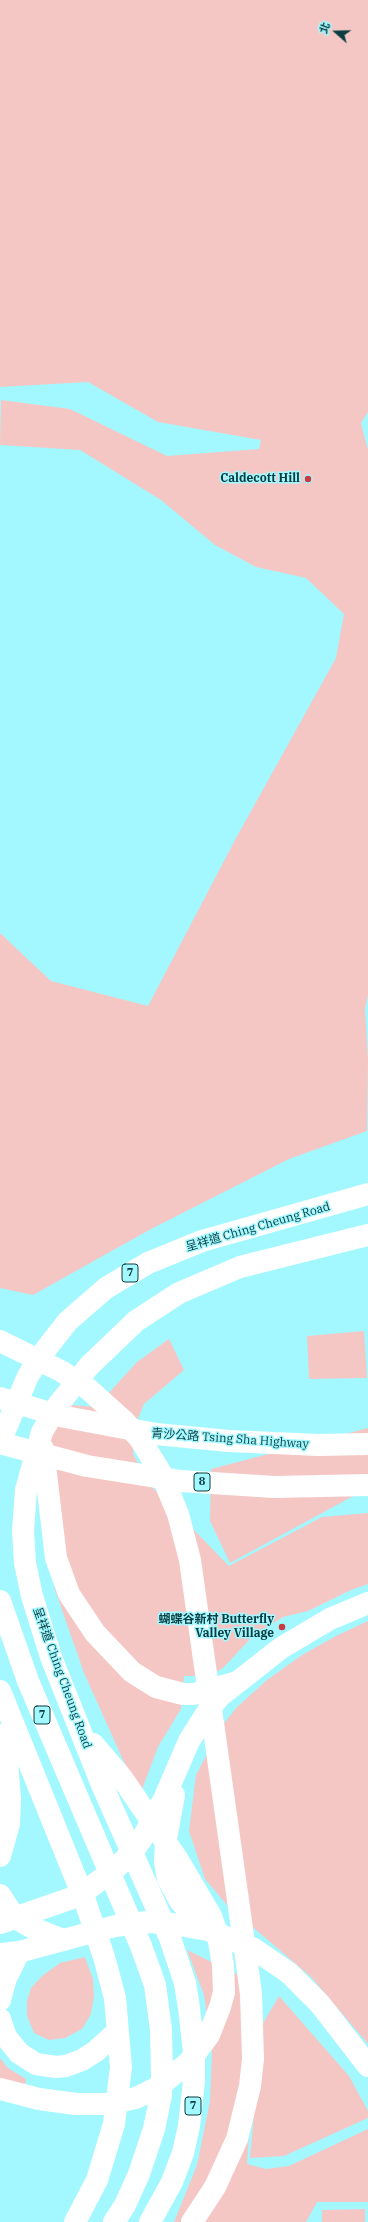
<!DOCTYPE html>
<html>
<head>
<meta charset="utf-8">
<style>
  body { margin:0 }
  #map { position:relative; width:368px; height:2222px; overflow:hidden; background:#a3f8ff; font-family:"IBM Plex Serif","Noto Sans TC",serif }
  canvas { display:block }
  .north { position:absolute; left:316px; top:12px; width:40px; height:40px; -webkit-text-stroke:3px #a3f8ff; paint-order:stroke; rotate:290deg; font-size:11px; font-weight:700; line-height:16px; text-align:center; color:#0a3d41 }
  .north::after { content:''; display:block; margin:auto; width:14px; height:18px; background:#0a3d41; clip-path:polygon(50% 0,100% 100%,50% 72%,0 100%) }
</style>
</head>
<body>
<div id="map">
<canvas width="368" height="2222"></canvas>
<div class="north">北</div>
</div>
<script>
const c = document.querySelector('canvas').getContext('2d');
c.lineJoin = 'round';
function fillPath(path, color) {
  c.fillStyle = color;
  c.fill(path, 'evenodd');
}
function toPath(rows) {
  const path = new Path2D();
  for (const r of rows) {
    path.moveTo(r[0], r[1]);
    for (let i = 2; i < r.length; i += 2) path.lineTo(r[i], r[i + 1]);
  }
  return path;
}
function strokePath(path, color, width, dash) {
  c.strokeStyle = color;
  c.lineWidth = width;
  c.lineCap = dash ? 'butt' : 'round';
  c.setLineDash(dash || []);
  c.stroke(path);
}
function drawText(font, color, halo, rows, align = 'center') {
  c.font = font + ' "IBM Plex Serif","Noto Sans TC",serif';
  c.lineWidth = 3;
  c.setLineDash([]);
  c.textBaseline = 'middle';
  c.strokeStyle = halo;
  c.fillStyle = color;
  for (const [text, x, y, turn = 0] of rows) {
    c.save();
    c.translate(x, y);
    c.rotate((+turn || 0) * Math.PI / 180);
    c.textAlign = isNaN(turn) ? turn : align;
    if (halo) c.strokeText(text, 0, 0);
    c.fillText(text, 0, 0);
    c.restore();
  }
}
fillPath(toPath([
  [0,0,368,0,368,412,361,423,368,450,368,995,365,1009,368,1060,367,1131,289,1159,151,1229,33,1295,0,1288,0,933,51,981,148,1006,235,840,336,658,344,614,306,578,256,567,215,545,161,500,80,450,0,445,1,400,70,409,167,456,259,449,261,440,158,422,88,382,0,387],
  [364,1331,367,1378,309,1379,307,1336],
  [169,1339,184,1370,144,1404,136,1423,133,1454,149,1484,229,1566,322,1517,368,1513,368,1584,351,1590,308,1611,283,1617,252,1637,223,1668,209,1676,184,1676,181,1709,158,1747,141,1792,123,1760,84,1673,55,1590,42,1523,40,1487,58,1404,96,1407,137,1362],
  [368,1428,368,1488,230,1563,210,1521,211,1469],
  [368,1621,368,2044,311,1977,227,1905,205,1879,189,1831,196,1775,221,1727,237,1707,267,1680,302,1655,336,1636],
  [187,1950,259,1985,247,2164,266,2169,289,2166,368,2129,368,2202,317,2202,306,2222,174,2222,197,2165,210,2101,212,2051,204,1995],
  [85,1957,93,1979,94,1996,91,2014,82,2029,65,2038,49,2040,34,2033,27,2016,27,2001,31,1988,42,1976,60,1963],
  [279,1996,349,2076,368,2111,368,2118,284,2156,250,2158,262,2025],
  [0,2058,8,2068,26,2079,25,2087,0,2081],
  [365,2209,365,2222,322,2222,322,2210]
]), '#f5c7c4');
strokePath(toPath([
  [174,1795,166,1839,165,1862,168,1879,180,1901,208,1930],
  [0,1923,72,1898,84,1892,115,1869,134,1850,143,1837,164,1799,189,1741,208,1711,220,1696,281,1648,330,1619,368,1603],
  [0,1954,19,1952,115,1926,147,1922,166,1923,208,1930,254,1949,289,1973,320,2004,368,2066]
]), '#fff', 22);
strokePath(toPath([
  [0,1442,28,1376,46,1349,68,1321,106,1288,148,1263,202,1241,368,1194],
  [43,1449,56,1558,69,1594,95,1633,132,1672,156,1687,183,1694,194,1694,237,1682],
  [0,1601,28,1681,141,1946,155,1985,161,2030,162,2077,161,2095,154,2129,139,2174,125,2205,114,2222],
  [0,1735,7,1761,10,1799,9,1824,0,1856],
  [0,1895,15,1918,33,1928,63,1940],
  [0,2089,39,2099,76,2104,107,2104,136,2098,158,2087,189,2062,209,2035,220,2007,224,1992,223,1965,218,1936,211,1916,178,1860,122,1778,93,1744],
  [150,2222,172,2182,183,2153,189,2126,194,2081,194,2052,189,2008,185,1983,170,1938,102,1785,51,1657,41,1625,32,1596,25,1563,23,1531,26,1490,42,1432,58,1405,89,1366,136,1321,179,1293,240,1267,368,1235]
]), '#fff', 22);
strokePath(toPath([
  [0,1341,61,1371,86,1387,125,1422,140,1439,161,1473,178,1514,190,1560,246,1957,251,1994,253,2059,250,2086,237,2139,215,2187,192,2222],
  [0,1398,60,1416,156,1434,229,1441,318,1445,368,1444],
  [0,1443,87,1466,181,1481,274,1487,368,1485],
  [0,1691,85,1901,104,1957,115,1998,121,2067,114,2124,97,2180,75,2222],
  [0,2000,6,1978,19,1952],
  [0,2019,6,2037,19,2053,36,2064,56,2067,66,2066,82,2060,96,2051,118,2031]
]), '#fff', 22);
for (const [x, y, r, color] of [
  [308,479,4,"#ca3a40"],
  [282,1627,4,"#ca3a40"]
]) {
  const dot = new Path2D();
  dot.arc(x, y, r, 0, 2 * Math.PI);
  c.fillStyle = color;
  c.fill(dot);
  strokePath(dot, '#a3f8ff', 1.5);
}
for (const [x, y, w] of [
  [130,1273,16],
  [202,1482,16],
  [42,1715,16],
  [193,2106,16]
]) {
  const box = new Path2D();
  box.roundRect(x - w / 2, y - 9, w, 18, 3);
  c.fillStyle = '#a3f8ff';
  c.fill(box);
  strokePath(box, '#0a3d41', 1);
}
drawText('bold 11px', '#0a3d41', null, [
  ["7",130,1273],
  ["8",202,1482],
  ["7",42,1715],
  ["7",193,2106]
]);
drawText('bold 12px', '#0a3d41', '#a3f8ff', [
  ["Caldecott Hill",300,479],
  ["蝴蝶谷新村 Butterfly",274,1620],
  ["Valley Village",274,1634]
], 'right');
drawText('12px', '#0a3d41', '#a3f8ff', [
  ["呈祥道 Ching Cheung Road",258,1227,-16],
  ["青沙公路 Tsing Sha Highway",230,1439,4],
  ["呈祥道 Ching Cheung Road",62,1678,70]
]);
</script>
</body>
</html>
